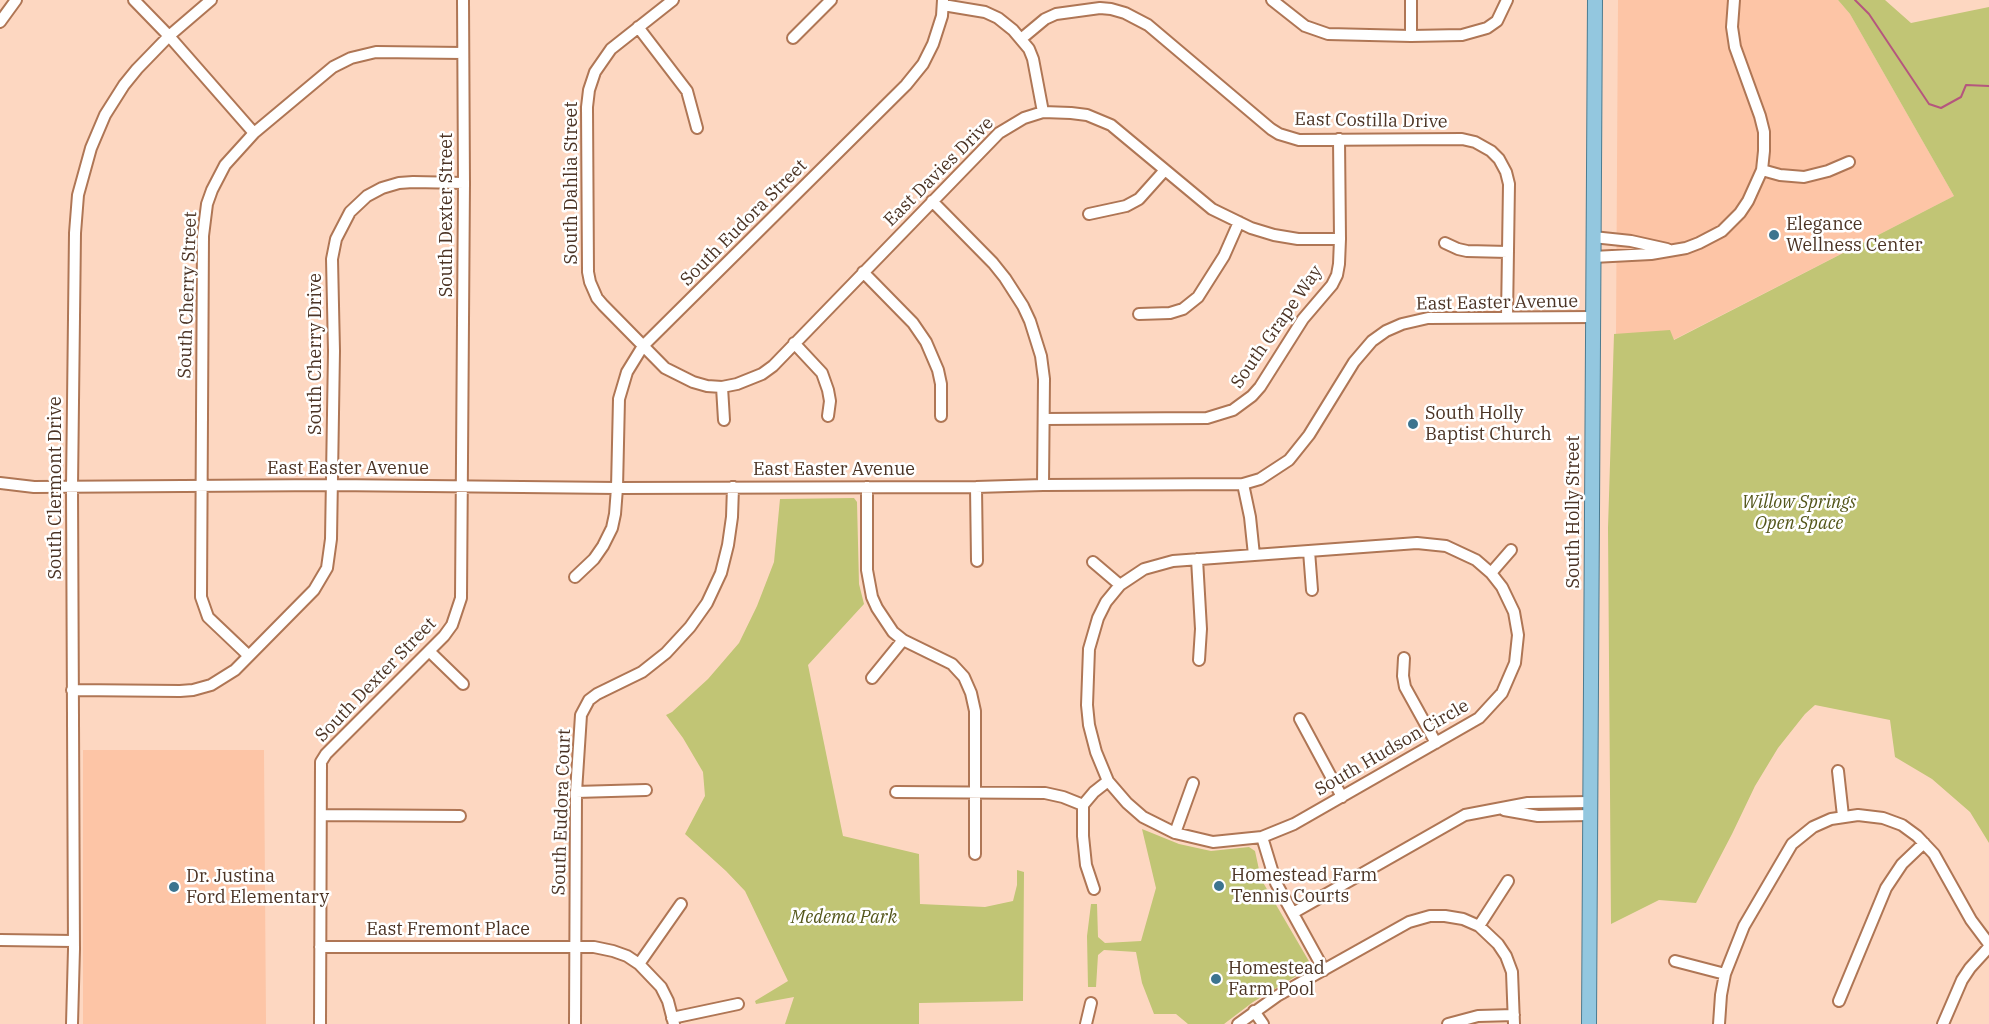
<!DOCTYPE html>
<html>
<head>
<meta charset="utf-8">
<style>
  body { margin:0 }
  canvas { display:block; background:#fdd7c1 }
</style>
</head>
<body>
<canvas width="1989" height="1024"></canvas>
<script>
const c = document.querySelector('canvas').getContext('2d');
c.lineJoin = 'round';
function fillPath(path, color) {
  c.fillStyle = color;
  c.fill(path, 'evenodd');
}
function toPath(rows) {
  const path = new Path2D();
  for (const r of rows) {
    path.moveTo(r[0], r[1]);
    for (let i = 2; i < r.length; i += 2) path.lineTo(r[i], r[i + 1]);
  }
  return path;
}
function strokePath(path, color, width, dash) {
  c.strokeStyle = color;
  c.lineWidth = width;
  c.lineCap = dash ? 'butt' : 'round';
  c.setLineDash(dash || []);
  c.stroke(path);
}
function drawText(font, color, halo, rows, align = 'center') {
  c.font = font + ' "IBM Plex Serif",serif';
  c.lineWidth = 5;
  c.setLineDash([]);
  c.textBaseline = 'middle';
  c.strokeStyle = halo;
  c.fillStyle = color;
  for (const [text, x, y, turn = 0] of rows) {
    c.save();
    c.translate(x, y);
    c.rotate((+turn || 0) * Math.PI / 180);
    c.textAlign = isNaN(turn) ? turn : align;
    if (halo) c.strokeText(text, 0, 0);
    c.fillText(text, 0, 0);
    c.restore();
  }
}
fillPath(toPath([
  [1618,0,1838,0,1850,14,1954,196,1673,340,1616,334],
  [83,750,264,750,266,1024,83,1024]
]), '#fdc5a6');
fillPath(toPath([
  [1838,0,1885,0,1911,23,1989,7,1989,843,1970,812,1932,779,1895,757,1890,720,1815,705,1805,714,1778,748,1755,786,1732,834,1696,903,1659,900,1611,924,1608,528,1614,334,1670,330,1674,340,1954,196,1850,14],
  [854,498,857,502,859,584,864,604,808,665,843,836,919,854,920,904,985,907,1013,901,1017,885,1017,870,1024,872,1023,1001,919,1003,919,1024,785,1024,794,997,756,1004,755,1001,788,981,745,891,726,871,685,834,705,796,703,772,683,738,666,715,672,712,708,679,739,643,757,606,774,562,780,499],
  [1142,829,1179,844,1211,851,1249,847,1255,851,1261,879,1310,963,1308,969,1253,1002,1224,1024,1188,1024,1176,1014,1154,1014,1142,983,1136,952,1104,950,1098,955,1096,987,1088,987,1087,936,1091,904,1097,904,1098,937,1105,943,1141,941,1156,888]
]), '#c1c575');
strokePath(toPath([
  [1855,0,1869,14,1929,104,1941,108,1961,97,1966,85,1989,86]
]), '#b5567e', 2);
const minor = toPath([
  [134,0,169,36,254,133],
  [673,0,611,49,595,72,589,90,587,107,588,272,590,282,597,298,603,305,665,368,693,382,707,386,722,387,737,384,762,374,773,366,999,133,1024,118,1043,112,1071,113,1087,115,1111,125,1212,209,1251,228,1274,235,1298,239,1340,239],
  [1272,0,1305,26,1328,34,1411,36,1462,35,1487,28,1497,21,1507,0],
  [943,5,985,12,998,18,1013,30,1029,49,1033,59,1043,112],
  [0,22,16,0],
  [638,27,687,91,697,128],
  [1411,36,1411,0],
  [793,38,831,0],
  [1021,39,1045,19,1056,14,1100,8,1111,9,1125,13,1148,25,1271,129,1279,134,1299,140,1462,139,1475,142,1491,151,1499,159,1506,172,1509,184,1507,317],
  [1762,170,1780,175,1804,177,1828,171,1849,162],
  [932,201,993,263,1005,278,1023,306,1030,321,1041,356,1044,379,1043,485],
  [1089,214,1126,206,1139,199,1165,170],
  [1593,237,1631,241,1667,249],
  [1445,243,1458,249,1467,251,1508,252],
  [1593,257,1651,254,1686,248,1699,243,1722,231,1740,213,1748,201,1762,170,1764,151,1764,132,1760,116,1735,47,1732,27,1734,0],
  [863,272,913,323,926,342,938,370,941,384,941,416],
  [1139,314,1170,313,1183,309,1198,297,1224,256,1239,222],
  [794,343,822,373,828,390,830,401,828,416],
  [722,387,724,420],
  [1044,419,1207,418,1233,410,1252,396,1260,387,1303,319,1332,285,1337,275,1339,264,1340,239,1339,139],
  [0,483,34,487,332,485,617,488,976,487,1043,485,1243,484,1260,479,1289,460,1309,435,1354,362,1372,341,1386,331,1402,324,1428,318,1593,317],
  [1243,484,1250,517,1254,555],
  [867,487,867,570,872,597,877,608,893,632,903,640,952,664,964,677,971,693,975,711,975,854],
  [976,487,977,561],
  [1417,543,1446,546,1476,560,1491,573,1502,587,1514,612,1518,635,1515,663,1502,693,1479,718,1294,824,1262,837,1213,842,1175,833,1143,817,1127,803,1108,781,1096,752,1089,725,1087,705,1089,649,1098,618,1106,602,1120,585,1144,569,1173,561,1417,543],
  [1309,551,1312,590],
  [1197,559,1201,629,1199,660],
  [1093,562,1120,585],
  [1491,573,1511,550],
  [575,577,594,559,603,546,612,528,615,514,617,488,619,399,627,372,643,346,906,85,923,64,933,44,942,16,943,0],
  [429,651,463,684],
  [248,655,208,617,201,597,203,236,207,204,212,190,225,165,254,133,333,67,351,58,376,52,463,53],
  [1404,658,1403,676,1405,687,1436,743],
  [872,678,903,640],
  [72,690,180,691,193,690,211,685,235,670,314,590,327,568,331,539,334,351,332,259,336,239,350,212,367,196,382,188,399,183,413,182,464,183],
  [1300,719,1342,797],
  [1838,771,1843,816],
  [576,792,646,790],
  [896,792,1045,793,1063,797,1083,805],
  [1504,810,1538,816,1590,815],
  [321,815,460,816],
  [1175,833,1193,783],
  [1262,837,1276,883,1324,970],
  [1094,889,1086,865,1083,836,1083,805,1094,792,1108,781],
  [1293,913,1465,815,1528,803,1590,802],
  [1479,926,1508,881],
  [0,940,73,941],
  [320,947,594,947,613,951,627,956,639,964,661,987,668,1001,674,1024],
  [1675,961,1725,974],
  [639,964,681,904],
  [1839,1001,1886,888,1902,864,1924,843],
  [1254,1011,1263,1024],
  [672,1018,738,1004],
  [72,1024,74,949,72,487,75,233,78,195,91,148,105,115,124,85,137,69,169,36,211,0],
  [320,1024,321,762,326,754,444,636,452,625,461,598,464,183,463,0],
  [575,1024,576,792,581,715,589,700,597,694,642,672,666,653,690,627,707,603,721,573,728,545,732,517,733,487],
  [1086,1024,1091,1003],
  [1238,1024,1277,996,1409,922,1430,916,1445,916,1463,919,1479,926,1498,944,1506,956,1512,972,1514,1024],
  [1448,1024,1478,1016,1514,1015],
  [1719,1024,1721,995,1725,974,1744,926,1792,844,1813,827,1831,819,1858,815,1883,818,1902,825,1917,836,1934,854,1971,920,1989,944],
  [1943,1024,1962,980,1970,968,1989,947]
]);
const major = toPath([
  [1589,1024,1595,0]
]);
strokePath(minor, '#af7655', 14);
strokePath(major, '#4b7b90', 16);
strokePath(minor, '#fff', 10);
strokePath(major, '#93c7df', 14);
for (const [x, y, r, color] of [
  [1774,235,6,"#3c748f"],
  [1413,424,6,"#3c748f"],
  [1219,886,6,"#3c748f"],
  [174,887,6,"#3c748f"],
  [1216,979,6,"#3c748f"]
]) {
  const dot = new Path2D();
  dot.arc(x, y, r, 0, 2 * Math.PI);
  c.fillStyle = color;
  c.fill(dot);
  strokePath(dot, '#fff', 2);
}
drawText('18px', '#4b3324', '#fff', [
  ["East Costilla Drive",1371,121,1],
  ["East Davies Drive",939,172,-45],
  ["South Dahlia Street",572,183,-90],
  ["South Dexter Street",447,215,-90],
  ["South Eudora Street",744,223,-45],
  ["South Cherry Street",188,295,-88],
  ["East Easter Avenue",1497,303,-1],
  ["South Grape Way",1277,327,-55],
  ["South Cherry Drive",316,354,-90],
  ["East Easter Avenue",348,469],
  ["East Easter Avenue",834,470],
  ["South Clermont Drive",56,488,-90],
  ["South Holly Street",1574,512,-90],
  ["South Dexter Street",376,680,-46],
  ["South Hudson Circle",1392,748,-30],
  ["South Eudora Court",562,812,-88],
  ["East Fremont Place",448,930]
]);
drawText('18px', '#4b3324', '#fff', [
  ["Elegance",1786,225],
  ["Wellness Center",1786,246],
  ["South Holly",1425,414],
  ["Baptist Church",1425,435],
  ["Homestead Farm",1231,876],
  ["Tennis Courts",1231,897],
  ["Dr. Justina",186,877],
  ["Ford Elementary",186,898],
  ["Homestead",1228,969],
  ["Farm Pool",1228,990]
], 'left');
drawText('italic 18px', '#54561b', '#fff', [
  ["Willow Springs",1799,503],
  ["Open Space",1799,524],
  ["Medema Park",844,918]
]);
</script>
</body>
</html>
